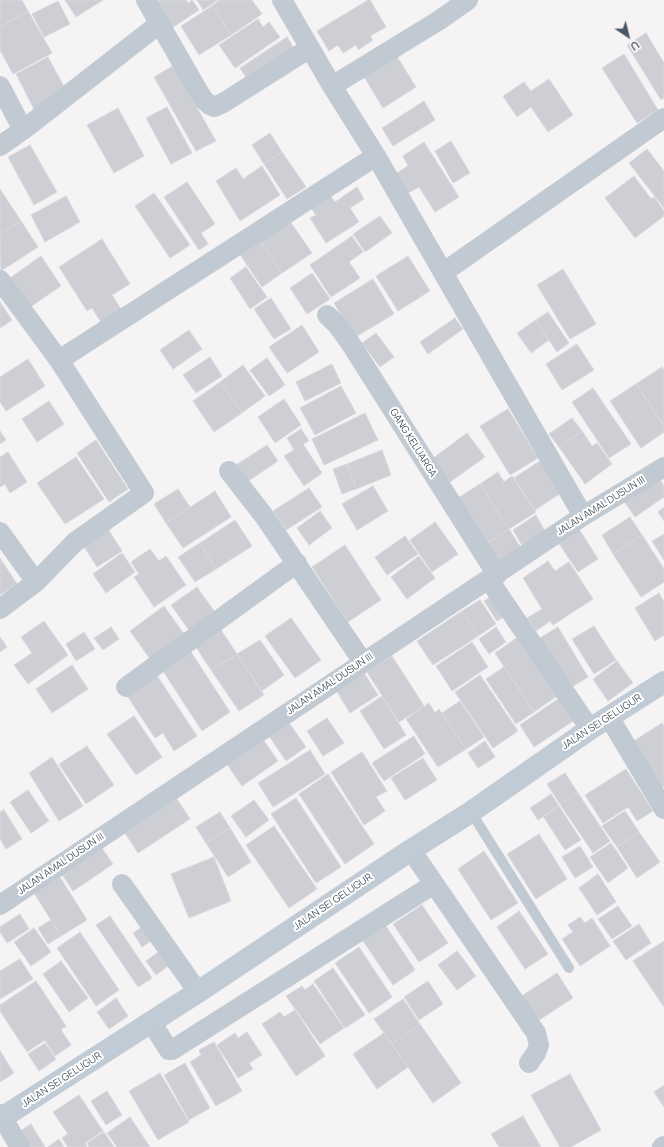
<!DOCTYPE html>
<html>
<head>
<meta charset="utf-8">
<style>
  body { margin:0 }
  #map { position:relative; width:664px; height:1147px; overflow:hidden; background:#f5f3f3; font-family:Manrope,sans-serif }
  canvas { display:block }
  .north { position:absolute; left:608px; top:16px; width:40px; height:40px; -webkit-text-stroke:3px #fff; paint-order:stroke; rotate:145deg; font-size:11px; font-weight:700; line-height:16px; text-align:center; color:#4a5661 }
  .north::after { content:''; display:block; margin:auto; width:14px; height:18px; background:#4a5661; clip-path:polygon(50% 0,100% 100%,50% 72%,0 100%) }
</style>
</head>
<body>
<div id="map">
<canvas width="664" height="1147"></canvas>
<div class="north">U</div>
</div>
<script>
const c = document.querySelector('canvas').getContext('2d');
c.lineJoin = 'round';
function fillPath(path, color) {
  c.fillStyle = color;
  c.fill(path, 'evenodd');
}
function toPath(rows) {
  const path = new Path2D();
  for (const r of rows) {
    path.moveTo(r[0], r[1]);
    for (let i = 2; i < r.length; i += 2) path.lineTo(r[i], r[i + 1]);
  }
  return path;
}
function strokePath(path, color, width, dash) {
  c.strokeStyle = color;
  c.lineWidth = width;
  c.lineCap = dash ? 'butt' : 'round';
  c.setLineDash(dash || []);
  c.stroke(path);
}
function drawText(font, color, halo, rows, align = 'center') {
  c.font = font + ' Manrope,sans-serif';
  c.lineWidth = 4;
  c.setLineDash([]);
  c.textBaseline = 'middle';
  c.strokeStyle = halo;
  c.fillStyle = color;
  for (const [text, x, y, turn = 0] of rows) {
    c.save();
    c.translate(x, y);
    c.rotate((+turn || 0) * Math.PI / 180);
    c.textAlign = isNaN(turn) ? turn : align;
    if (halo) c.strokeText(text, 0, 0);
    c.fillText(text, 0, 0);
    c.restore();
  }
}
const building = toPath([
  [0,0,22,0,28,11,0,27,0,0],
  [65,0,103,0,76,17,65,0],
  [160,0,186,0,188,3,192,0,199,10,172,28,155,3,160,0],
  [197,0,218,0,203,10,197,0],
  [220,0,252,0,262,14,231,35,212,6,220,0],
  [368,0,370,0,386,27,370,36,373,40,358,50,356,45,343,53,338,45,329,51,317,31,368,0],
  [58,1,70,24,44,37,32,14,58,1],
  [212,6,231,35,199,55,181,26,212,6],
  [28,11,52,53,13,74,0,50,0,27,28,11],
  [258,19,263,27,269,22,280,37,235,68,219,45,258,19],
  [646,33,664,63,664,98,661,100,627,45,646,33],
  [287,37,297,53,251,85,240,68,287,37],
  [624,54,658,110,637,123,602,68,624,54],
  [396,55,416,87,383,108,363,75,396,55],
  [48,57,68,94,35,111,16,74,48,57],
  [173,66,216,141,196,151,154,77,173,66],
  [549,79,573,115,548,132,531,107,517,117,503,96,524,82,531,91,549,79],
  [424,101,435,120,393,146,382,128,424,101],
  [167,107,192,153,171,164,146,118,167,107],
  [118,108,144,156,114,173,87,125,118,108],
  [270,133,282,152,264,164,252,145,270,133],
  [451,141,470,173,453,183,435,151,451,141],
  [424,142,459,197,435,212,419,187,406,194,394,175,408,166,403,156,424,142],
  [30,145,57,192,34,205,8,157,30,145],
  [647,149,664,171,664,208,629,163,647,149],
  [282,152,306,187,287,199,264,164,282,152],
  [262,166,280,195,240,221,216,181,236,168,243,179,262,166],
  [634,176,651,199,654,197,664,211,664,216,635,238,605,198,634,176],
  [187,182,215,224,201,233,208,244,199,250,164,197,187,182],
  [357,187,364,199,350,208,359,222,326,243,310,218,316,215,309,205,328,192,335,202,357,187],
  [0,189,21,221,0,234,0,189],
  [154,193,190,245,170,258,135,206,154,193],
  [66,196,80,222,45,242,31,215,66,196],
  [380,216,392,233,365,252,353,234,380,216],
  [287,217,312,253,282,273,257,237,287,217],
  [21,221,38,247,1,271,0,234,21,221],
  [352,236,363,252,349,262,360,278,331,297,310,265,352,236],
  [257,237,282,273,262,287,237,250,257,237],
  [102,239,130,284,112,295,124,314,104,327,92,308,87,311,59,267,102,239],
  [41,256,61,286,24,311,10,278,41,256],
  [408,256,430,291,398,311,376,276,408,256],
  [246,267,267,297,250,309,230,278,246,267],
  [563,269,596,324,570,339,537,285,563,269],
  [312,273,330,299,307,314,290,288,312,273],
  [373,279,394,314,354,338,334,303,373,279],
  [271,298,291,329,274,339,254,309,271,298],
  [0,302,12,320,0,328,0,302],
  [548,312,569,343,557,352,536,320,548,312],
  [455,318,463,329,428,354,420,342,455,318],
  [536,320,549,340,531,353,517,333,536,320],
  [302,325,319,352,287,373,269,347,302,325],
  [189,330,202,349,173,369,160,350,189,330],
  [376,333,394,357,380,367,362,343,376,333],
  [577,344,594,370,562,390,546,364,577,344],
  [210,357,222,376,196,393,183,375,210,357],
  [267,358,285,385,269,396,250,370,267,358],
  [28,359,45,386,6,411,0,402,0,377,28,359],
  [332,364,341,383,305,401,296,382,332,364],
  [243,365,265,396,242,413,220,382,243,365],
  [662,367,664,370,664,426,636,384,662,367],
  [220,382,242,413,214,432,193,401,220,382],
  [636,384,664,426,664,432,641,448,610,401,636,384],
  [341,386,356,413,315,435,300,408,341,386],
  [593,388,631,444,609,458,572,402,593,388],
  [284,399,301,425,275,443,258,417,284,399],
  [49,401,64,424,37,442,22,419,49,401],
  [508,409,538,458,510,475,480,426,508,409],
  [365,413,378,440,324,465,312,439,365,413],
  [572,418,582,431,559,447,549,434,572,418],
  [301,429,309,441,303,444,322,473,304,486,284,456,294,450,287,438,301,429],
  [0,431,6,440,0,444,0,431],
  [582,431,592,446,597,443,612,464,585,484,559,447,582,431],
  [467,433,485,457,450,482,432,459,467,433],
  [96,440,128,489,109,502,77,453,96,440],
  [267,445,278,461,244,484,233,467,267,445],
  [382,450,391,475,356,489,347,464,382,450],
  [8,452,27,482,10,493,5,484,0,487,0,457,8,452],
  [76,457,104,499,65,524,37,483,76,457],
  [543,459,564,491,535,510,514,478,543,459],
  [347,464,356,489,342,494,333,469,347,464],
  [498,472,504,482,512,476,536,512,509,529,480,484,498,472],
  [656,474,664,486,664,497,635,517,621,497,656,474],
  [480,484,509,529,485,545,455,500,480,484],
  [373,486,388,511,357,530,342,504,373,486],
  [309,488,322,507,286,530,273,511,309,488],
  [178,489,190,507,166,523,154,504,178,489],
  [215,491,231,517,183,548,166,523,215,491],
  [664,507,664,521,658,512,664,507],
  [320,511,332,528,309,545,297,528,320,511],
  [536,515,545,531,522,545,513,530,536,515],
  [630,517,642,535,613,554,602,535,630,517],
  [235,520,252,546,216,569,200,543,235,520],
  [435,522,458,554,432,572,410,540,435,522],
  [577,526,598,559,578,572,556,539,577,526],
  [108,529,122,551,97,567,83,545,108,529],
  [509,529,521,548,497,564,485,545,509,529],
  [664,534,664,560,652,541,664,534],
  [642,535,664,569,664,582,641,597,613,554,642,535],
  [405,536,418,554,387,575,375,557,405,536],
  [200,543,216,569,195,582,178,557,200,543],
  [345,545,381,600,348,622,312,567,345,545],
  [150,549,159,561,166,556,186,585,154,607,134,577,139,574,131,562,150,549],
  [122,553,135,572,106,593,93,574,122,553],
  [419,556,435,578,407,599,391,577,419,556],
  [0,558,17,584,0,595,0,558],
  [548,561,555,571,569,562,593,599,553,625,550,621,536,631,527,618,542,609,523,578,548,561],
  [197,587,217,615,191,633,171,605,197,587],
  [659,593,664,602,664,635,655,641,635,608,659,593],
  [494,594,507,615,497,621,484,601,494,594],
  [480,600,496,624,478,636,462,611,480,600],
  [164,606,187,638,153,663,130,631,164,606],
  [462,611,478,636,433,665,417,641,462,611],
  [291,618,321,660,295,678,265,636,291,618],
  [44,621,68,655,28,684,14,665,32,653,21,637,44,621],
  [217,624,237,654,211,670,192,641,217,624],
  [594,626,616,660,594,674,572,639,594,626],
  [111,627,119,639,103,650,94,638,111,627],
  [496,627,506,642,489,654,479,639,496,627],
  [558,627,588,677,565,691,535,641,558,627],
  [84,632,95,649,76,661,66,644,84,632],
  [0,637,7,647,0,652,0,637],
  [518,637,557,696,534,712,495,653,518,637],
  [260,640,284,675,262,691,237,654,260,640],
  [472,642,488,667,452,691,436,666,472,642],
  [191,652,230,712,202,731,163,671,191,652],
  [237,654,264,695,239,711,211,670,237,654],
  [392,656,424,706,399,722,367,672,392,656],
  [617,661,633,683,608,701,593,679,617,661],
  [72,665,88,689,52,713,36,689,72,665],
  [504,667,534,712,516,724,486,679,504,667],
  [361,668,378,695,350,713,333,685,361,668],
  [154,671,197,736,174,751,163,733,155,738,124,691,154,671],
  [480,675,518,731,493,748,455,692,480,675],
  [382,696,406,735,384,749,360,711,382,696],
  [561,697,576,719,534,747,520,725,561,697],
  [460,701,484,737,466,749,442,713,460,701],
  [429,703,435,713,439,709,466,749,438,767,406,719,429,703],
  [134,716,162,757,136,775,107,734,134,716],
  [285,717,306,747,286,761,265,730,285,717],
  [327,718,344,743,323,756,307,731,327,718],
  [662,723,664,726,664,786,662,787,632,742,662,723],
  [260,735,278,761,242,786,224,760,260,735],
  [414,736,425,754,384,781,372,763,414,736],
  [485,741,495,757,478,768,468,753,485,741],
  [87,746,114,785,86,804,59,764,87,746],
  [310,750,325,774,273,807,258,783,310,750],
  [362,752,387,791,376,797,385,811,364,825,331,772,362,752],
  [52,757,83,806,59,821,29,773,52,757],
  [423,758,437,780,405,800,391,778,423,758],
  [626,769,653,811,637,821,628,807,603,823,585,795,626,769],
  [565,773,578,793,560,804,547,784,565,773],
  [328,774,374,844,345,864,299,794,328,774],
  [28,790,49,821,31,833,10,802,28,790],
  [578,793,610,841,593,853,560,804,578,793],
  [551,794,559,806,538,820,530,808,551,794],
  [296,798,341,867,316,883,271,814,296,798],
  [177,799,190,819,138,853,125,833,177,799],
  [254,800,269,820,246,837,231,816,254,800],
  [559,806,581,840,565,850,543,816,559,806],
  [4,810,22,839,6,849,0,839,0,812,4,810],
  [625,811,639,832,617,847,602,826,625,811],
  [220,812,230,828,206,843,196,827,220,812],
  [274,826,317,889,289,908,246,845,274,826],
  [230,828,251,862,228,877,206,843,230,828],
  [639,832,660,862,637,878,617,847,639,832],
  [539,834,567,879,536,899,507,854,539,834],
  [611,843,628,868,608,883,590,857,611,843],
  [99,844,113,864,73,891,59,870,99,844],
  [580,846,593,867,575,878,562,857,580,846],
  [484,851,518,903,491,920,458,869,484,851],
  [214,857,231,901,189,918,171,874,214,857],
  [598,874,616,902,597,915,579,888,598,874],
  [60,877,87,920,61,936,34,893,60,877],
  [422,905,448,943,419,962,393,924,422,905],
  [618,906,632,926,612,939,598,919,618,906],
  [519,911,548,954,525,969,497,927,519,911],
  [20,914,29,929,7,943,0,932,0,927,20,914],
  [110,916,152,978,138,987,96,925,110,916],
  [580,917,585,923,592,918,610,946,580,966,562,939,573,932,568,925,580,917],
  [51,920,61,936,48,944,38,928,51,920],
  [384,923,415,970,393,985,361,938,384,923],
  [639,924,651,943,626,960,613,941,639,924],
  [145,925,154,939,142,947,133,933,145,925],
  [34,928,51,952,31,966,14,942,34,928],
  [80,932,119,990,96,1006,57,948,80,932],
  [664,941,664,1007,633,961,664,941],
  [359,947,392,997,369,1013,335,963,359,947],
  [161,950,171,964,156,975,146,961,161,950],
  [457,951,476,976,457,990,438,965,457,951],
  [20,959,33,979,0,999,0,971,20,959],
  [61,961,88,998,69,1012,43,974,61,961],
  [333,968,365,1015,345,1028,314,981,333,968],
  [557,973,573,998,533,1024,517,999,557,973],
  [36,981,66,1026,61,1030,71,1045,55,1056,45,1040,27,1052,0,1011,0,1005,36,981],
  [428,981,443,1004,419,1020,404,997,428,981],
  [313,984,344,1028,320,1044,286,996,302,986,305,990,313,984],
  [116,998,128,1016,109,1029,97,1012,116,998],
  [403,999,420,1024,392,1044,374,1019,403,999],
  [295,1010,325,1056,296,1076,262,1024,280,1012,284,1017,295,1010],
  [420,1024,461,1083,433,1103,392,1044,420,1024],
  [247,1032,262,1055,249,1063,253,1069,238,1078,217,1045,235,1033,238,1038,247,1032],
  [384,1033,408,1067,377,1089,353,1054,384,1033],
  [214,1042,242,1091,216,1106,190,1062,201,1055,199,1050,214,1042],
  [45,1043,56,1059,39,1071,28,1054,45,1043],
  [0,1051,14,1073,0,1082,0,1051],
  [185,1063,210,1108,189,1120,164,1075,185,1063],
  [160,1073,189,1122,158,1140,129,1091,160,1073],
  [570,1074,601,1130,571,1147,560,1147,531,1095,570,1074],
  [664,1085,664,1107,654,1092,664,1085],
  [107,1091,122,1115,106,1125,91,1101,107,1091],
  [79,1095,103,1131,85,1143,87,1147,68,1147,62,1138,68,1134,53,1112,79,1095],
  [523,1116,541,1147,499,1147,491,1134,523,1116],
  [130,1117,150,1147,117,1147,107,1133,130,1117],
  [31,1124,45,1147,22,1147,14,1135,31,1124],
  [104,1132,114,1147,89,1147,87,1143,104,1132],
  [59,1139,64,1147,48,1147,59,1139]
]);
fillPath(building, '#cdcfd5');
strokePath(building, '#d7d9de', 1);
strokePath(toPath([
  [471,812,569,968]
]), '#c1cad2', 10);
strokePath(toPath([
  [146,0,197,89,204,100,210,105,214,107,223,103,310,48],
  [282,0,332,86,376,156,583,516],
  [0,86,23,130,159,24],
  [332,86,438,21,468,0],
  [0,146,23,130],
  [444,272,664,118],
  [0,280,59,360,144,493,75,542,36,582,0,609],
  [327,315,338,326,349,341,497,575],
  [59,360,376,156],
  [229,471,264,516,363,662],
  [0,532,36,582],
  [489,580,590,729],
  [126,687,297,563],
  [609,717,664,809],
  [411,850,536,1033,539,1045,536,1053,529,1063],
  [122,884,198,992],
  [0,905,583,516,664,467],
  [151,1022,169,1050,172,1050,434,884],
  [0,1114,20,1147],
  [662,1147,664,1146]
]), '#c1cad2', 20);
strokePath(toPath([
  [0,1119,198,992,411,850,471,812,590,729,664,682]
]), '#c1cbd6', 22);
drawText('10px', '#4a5661', '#fff', [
  ["GANG KELUARGA",413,443,58],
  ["JALAN AMAL DUSUN III",601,506,-32],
  ["JALAN AMAL DUSUN III",330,684,-34],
  ["JALAN SEI GELUGUR",602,722,-33],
  ["JALAN AMAL DUSUN III",61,864,-34],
  ["JALAN SEI GELUGUR",333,902,-34],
  ["JALAN SEI GELUGUR",62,1080,-33]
]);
</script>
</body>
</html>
